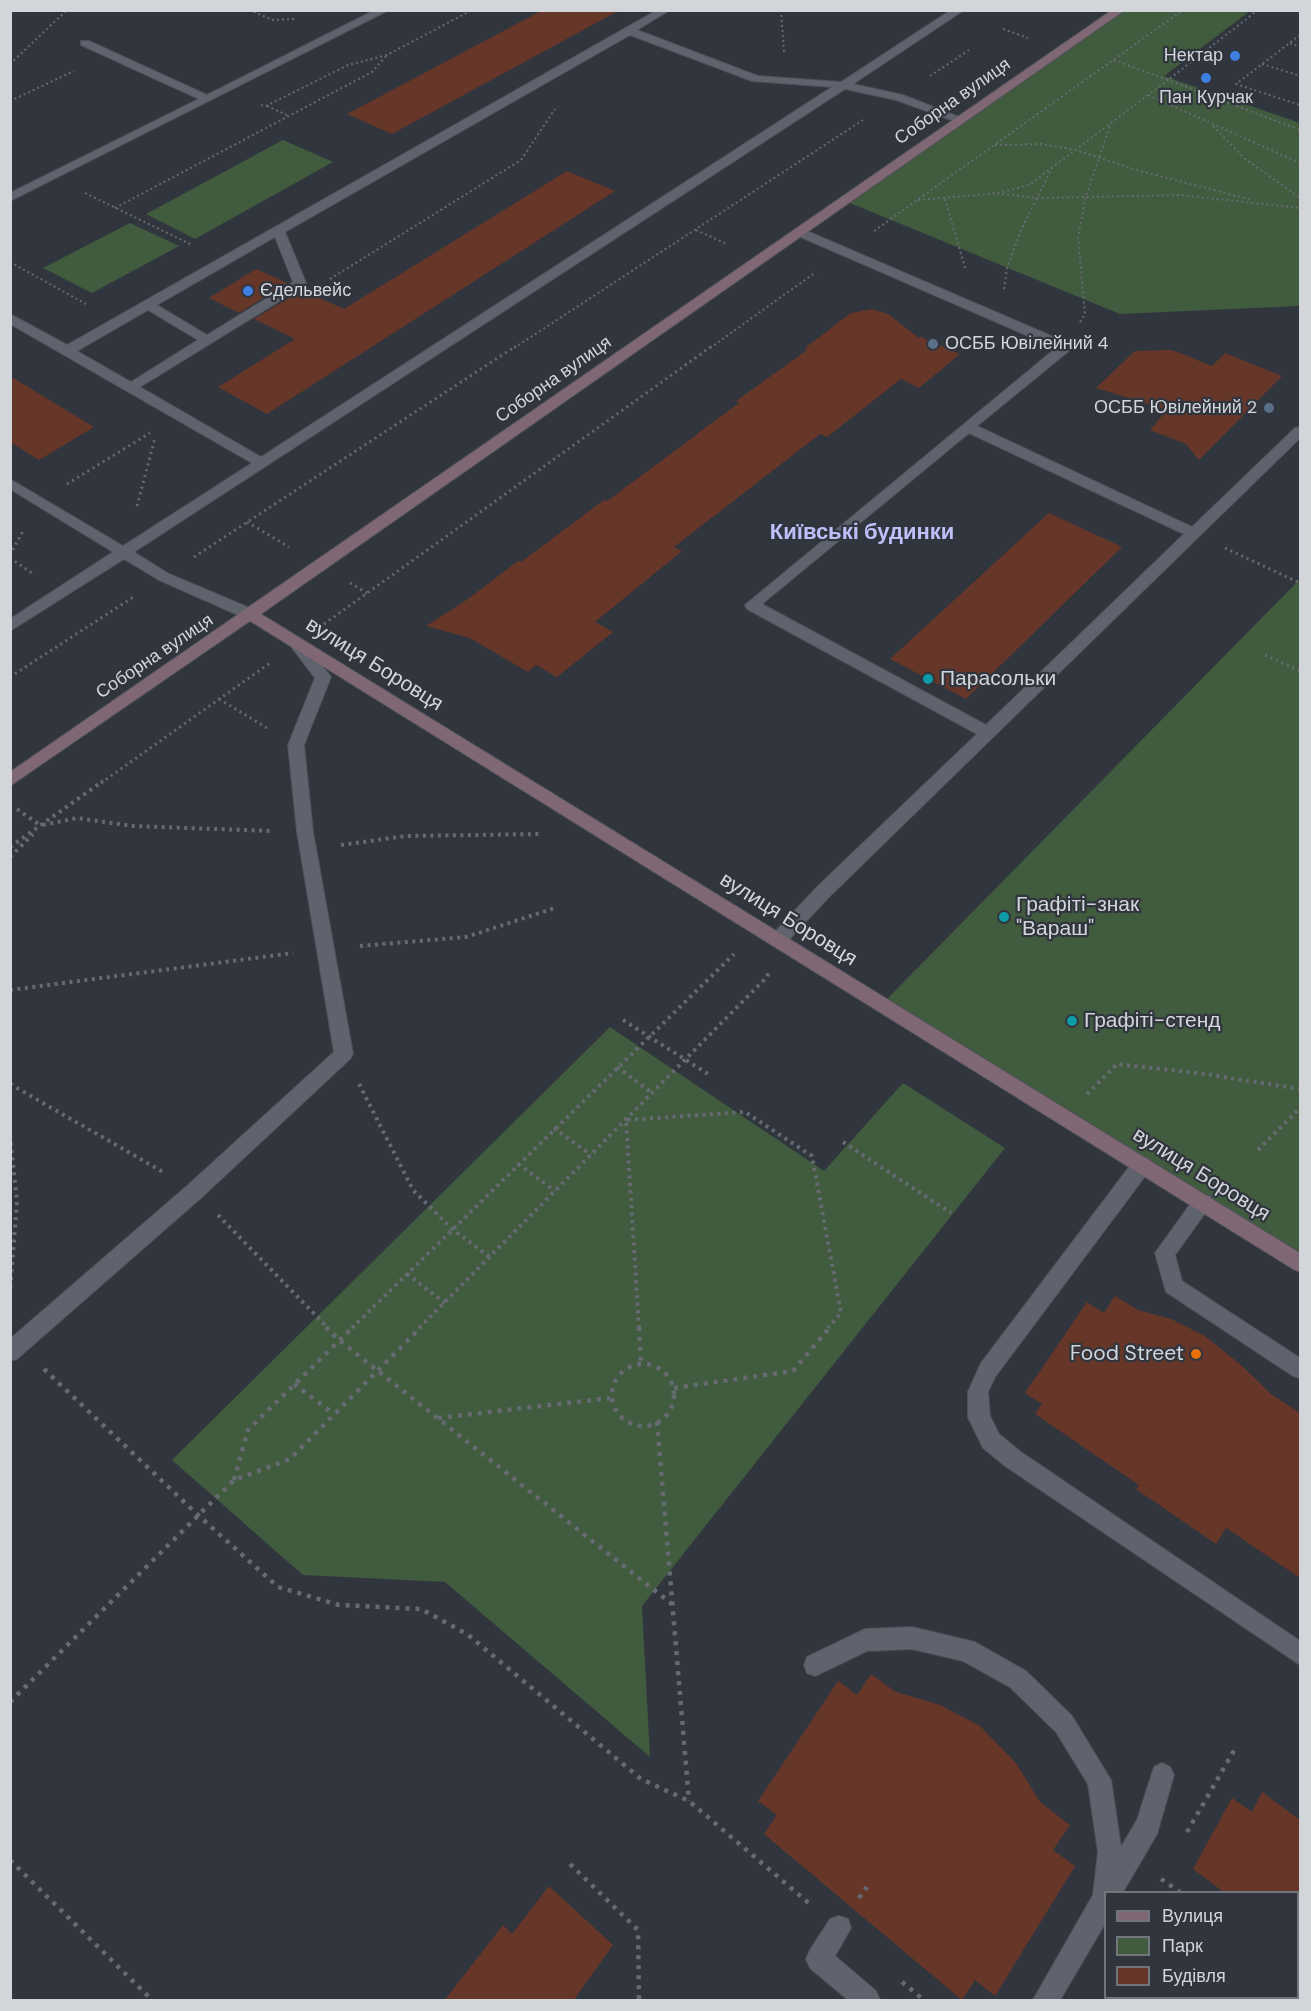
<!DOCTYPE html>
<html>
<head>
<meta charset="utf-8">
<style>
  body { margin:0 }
  #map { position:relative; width:1311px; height:2011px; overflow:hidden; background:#31353e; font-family:"DM Sans",sans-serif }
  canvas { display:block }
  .frame { position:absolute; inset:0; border:12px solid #d2d5da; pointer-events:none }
  .legend { position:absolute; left:1104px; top:1891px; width:195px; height:108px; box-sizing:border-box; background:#31353e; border:2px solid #71757c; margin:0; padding:8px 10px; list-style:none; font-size:18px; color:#d2d5da }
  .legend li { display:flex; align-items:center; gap:12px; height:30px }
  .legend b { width:30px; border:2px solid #71757c }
</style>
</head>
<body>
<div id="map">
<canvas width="1311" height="2011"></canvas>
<div class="frame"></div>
<ul class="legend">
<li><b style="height:8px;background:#7f6773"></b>Вулиця</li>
<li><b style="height:16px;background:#415b3f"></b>Парк</li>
<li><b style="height:16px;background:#663629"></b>Будівля</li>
</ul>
</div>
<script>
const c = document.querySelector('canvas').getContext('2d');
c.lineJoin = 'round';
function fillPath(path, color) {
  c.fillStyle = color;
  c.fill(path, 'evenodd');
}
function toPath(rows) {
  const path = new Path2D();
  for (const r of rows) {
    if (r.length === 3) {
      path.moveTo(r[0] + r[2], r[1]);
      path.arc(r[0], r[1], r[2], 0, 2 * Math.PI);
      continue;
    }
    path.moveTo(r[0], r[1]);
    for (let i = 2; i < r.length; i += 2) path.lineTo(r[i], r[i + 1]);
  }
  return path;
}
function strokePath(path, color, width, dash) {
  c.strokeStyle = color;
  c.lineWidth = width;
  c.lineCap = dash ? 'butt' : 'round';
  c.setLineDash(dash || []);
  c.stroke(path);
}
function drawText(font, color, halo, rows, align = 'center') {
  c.font = font + ' "DM Sans",sans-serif';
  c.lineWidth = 4.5;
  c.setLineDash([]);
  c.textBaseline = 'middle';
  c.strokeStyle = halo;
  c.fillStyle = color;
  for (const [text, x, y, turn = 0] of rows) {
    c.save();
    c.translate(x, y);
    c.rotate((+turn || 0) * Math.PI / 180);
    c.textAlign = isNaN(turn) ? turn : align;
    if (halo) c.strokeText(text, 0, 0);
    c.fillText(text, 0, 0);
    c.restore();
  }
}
fillPath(toPath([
  [1120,11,1250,11,1164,76,1300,123,1300,306,1120,314,845,201],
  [283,140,333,162,195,239,146,214],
  [130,223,179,246,92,293,43,268],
  [1300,579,1300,1263,882,1004],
  [610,1027,824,1171,903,1083,1005,1148,642,1606,650,1757,445,1582,303,1575,172,1460]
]), '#415b3f');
fillPath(toPath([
  [543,10,620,10,392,134,347,114],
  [567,171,615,191,267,414,218,387,295,339,254,319,302,290,344,309],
  [256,269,287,283,239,313,209,298],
  [872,309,888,314,919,338,921,337,960,354,919,388,901,379,827,437,820,434,674,547,682,551,595,622,613,632,557,677,536,665,528,672,470,638,426,626,468,599,518,561,521,562,604,500,607,501,699,433,698,433,739,403,736,401,807,350,805,348,851,313],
  [1172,350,1212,366,1225,353,1282,376,1199,460,1186,444,1150,430,1167,410,1096,388,1135,351],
  [10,376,94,427,39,460,10,442],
  [1049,513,1122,547,966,699,890,659],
  [1115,1296,1138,1310,1171,1319,1205,1336,1241,1365,1271,1394,1300,1413,1300,1578,1226,1528,1216,1544,1136,1489,1139,1485,1035,1414,1042,1404,1025,1393,1087,1302,1104,1313],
  [871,1674,896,1692,940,1705,980,1726,1016,1763,1040,1802,1070,1825,1053,1850,1075,1866,995,1996,975,1980,962,2000,764,1834,777,1815,758,1801,838,1681,857,1695],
  [1262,1792,1300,1820,1300,1893,1225,1893,1193,1869,1232,1798,1252,1812],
  [549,1886,613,1945,573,2001,444,2001,503,1925,512,1934]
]), '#663629');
const lane = toPath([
  [375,10,389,10,10,201,10,193,199,99,81,45,81,41,89,41,207,95,375,10],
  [657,10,670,10,637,30,758,76,841,82,951,10,964,10,853,84,903,95,967,120,961,123,957,122,896,100,845,89,134,552,169,574,257,611,260,615,257,619,247,619,159,580,124,559,10,631,10,619,113,552,10,489,10,479,123,546,252,463,10,324,10,314,67,345,657,10],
  [630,35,752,81,832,87,261,457,140,387,304,286,306,283,285,232,630,35],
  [275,237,293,282,207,335,157,305,275,237],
  [148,310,198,340,131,382,77,351,148,310],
  [800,228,1070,344,1072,347,1070,350,977,426,1192,527,1295,428,1300,427,1300,438,829,897,784,945,778,947,772,945,769,940,772,935,817,887,977,734,747,609,745,605,1056,348,796,235,796,229,800,228],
  [969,433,1184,534,986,725,762,604,969,433],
  [1142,1157,1149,1159,1152,1165,1149,1171,995,1377,988,1392,990,1416,999,1434,1021,1452,1300,1641,1300,1665,1005,1466,983,1448,968,1417,968,1392,981,1363,1135,1159,1142,1157],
  [1203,1194,1210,1196,1213,1202,1175,1255,1182,1281,1300,1358,1300,1378,1293,1376,1166,1292,1155,1253,1196,1196,1203,1194],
  [912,1627,975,1642,1026,1671,1072,1716,1111,1780,1121,1847,1137,1820,1154,1767,1162,1763,1170,1767,1174,1775,1157,1834,1123,1892,1106,1892,1106,1922,1060,2000,1033,2000,1093,1895,1098,1852,1088,1784,1056,1732,1010,1687,963,1661,912,1649,867,1651,815,1676,807,1673,804,1665,807,1657,865,1629,912,1627],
  [839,1916,848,1919,851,1928,835,1956,876,1991,880,2000,848,2000,810,1968,806,1959,810,1950,830,1919,839,1916]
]);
const street = toPath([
  [297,639,302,640,331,677,304,745,313,832,353,1054,350,1059,202,1197,17,1359,10,1361,10,1339,188,1185,334,1052,297,832,288,745,315,678,289,644,297,639]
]);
const secondary = toPath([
  [1112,10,1125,10,261,614,1300,1253,1300,1272,1293,1269,250,621,10,786,10,772,1112,10]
]);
strokePath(lane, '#4d5157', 2);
strokePath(street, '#4d5157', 2);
strokePath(secondary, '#4d5157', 2);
strokePath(toPath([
  [249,10,273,20,294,19],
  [781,10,784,52],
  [1003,29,1028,38],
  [1300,35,1236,84,1300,105],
  [1290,43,1300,47],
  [1114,60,1168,80,1258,10],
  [10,64,67,10],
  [1262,64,1300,76],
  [930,76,969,50],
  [1148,95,1300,163],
  [10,101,74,71],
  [261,105,266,106,348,65,387,55,472,10],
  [267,106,289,116],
  [1213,126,1244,158,1300,198],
  [995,145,1041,144,1076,150,1136,170,1252,200],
  [85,193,192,245],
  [1002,194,1039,198,1180,195,1300,208],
  [945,199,966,271],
  [918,200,999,193,1029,185,1168,80,1300,130],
  [115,208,372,72,387,55],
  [696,230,727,244],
  [874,231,1183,10],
  [10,262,86,304],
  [330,279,521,160,555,109],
  [1004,289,1007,268,1021,230,1052,168],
  [1080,322,1085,314,1078,237,1086,196,1111,123],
  [514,348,863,120],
  [710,348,816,272]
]), '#666a71', 2, [2, 3]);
strokePath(toPath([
  [67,484,150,433],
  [137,506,155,438],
  [247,522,289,547],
  [1225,548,1300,583],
  [10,555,24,529],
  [194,557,516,346],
  [10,558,32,573],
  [350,583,367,593],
  [324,624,712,346],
  [1265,655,1300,671],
  [10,677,135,596],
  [219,699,267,728],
  [101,783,270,663]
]), '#666a71', 3, [2, 4]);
strokePath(toPath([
  [17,809,41,826],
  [43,825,77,818,132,826,271,831],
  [341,845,406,836,540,834],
  [10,847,103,781],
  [10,857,33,834],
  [360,946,466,937,555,908],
  [10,990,293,953],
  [623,1020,708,1074],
  [617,1067,652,1093],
  [10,1084,163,1172],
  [359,1084,413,1190,452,1229,490,1257],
  [1087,1094,1117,1064,1205,1074,1300,1089],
  [554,1128,591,1155],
  [10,1135,17,1202,10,1293],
  [843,1142,951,1213],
  [1258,1150,1300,1108],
  [518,1164,555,1191],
  [218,1215,328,1328],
  [407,1274,445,1303],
  [352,1328,734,954],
  [419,1328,767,977,769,972],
  [639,1328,626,1120,745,1112,812,1156,841,1313,828,1328]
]), '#666a71', 4, [3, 4.5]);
strokePath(toPath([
  [326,1327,339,1340,673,1605],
  [639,1327,641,1365],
  [643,1395,31],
  [44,1369,199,1516,278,1587,339,1605,421,1609,467,1634,641,1779,689,1801,811,1905],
  [294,1384,334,1414],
  [674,1388,793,1371,830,1327],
  [438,1418,610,1398],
  [657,1422,689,1801],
  [234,1480,248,1430,353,1327],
  [10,1702,234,1480,290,1459,421,1327],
  [1187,1832,1236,1747],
  [10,1860,152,2000],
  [570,1864,638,1930,639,2000],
  [1161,1879,1180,1892],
  [859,1898,867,1887],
  [902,1982,924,2000]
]), '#666a71', 4.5, [4, 6]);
fillPath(lane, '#5e636d');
fillPath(street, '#5e636d');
fillPath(secondary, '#7f6773');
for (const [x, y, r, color] of [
  [1235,56,6,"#3f7fe0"],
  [1206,78,6,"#3f7fe0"],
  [248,291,6,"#3f7fe0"],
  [933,344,6,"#5c6f8a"],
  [1269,408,6,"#5c6f8a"],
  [928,679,6,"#0f9aa8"],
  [1004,917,6,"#0f9aa8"],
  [1072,1021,6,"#0f9aa8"],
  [1196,1354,6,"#e8710a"]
]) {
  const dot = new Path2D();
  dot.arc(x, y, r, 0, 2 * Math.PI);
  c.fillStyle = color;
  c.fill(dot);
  strokePath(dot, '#31353e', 2);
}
drawText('18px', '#d2d5da', '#31353e', [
  ["Нектар",1223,56],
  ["Пан Курчак",1206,98,"center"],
  ["Єдельвейс",260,291,"left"],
  ["ОСББ Ювілейний 4",945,344,"left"],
  ["ОСББ Ювілейний 2",1257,408]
], 'right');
drawText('18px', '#d2d5da', '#31353e', [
  ["Соборна вулиця",953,102,-35],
  ["Соборна вулиця",554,380,-35],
  ["Соборна вулиця",155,657,-34]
]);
drawText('21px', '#d2d5da', '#31353e', [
  ["вулиця Боровця",374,665,32],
  ["вулиця Боровця",788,920,32],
  ["вулиця Боровця",1201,1175,32]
]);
drawText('21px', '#d2d5da', '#31353e', [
  ["Парасольки",940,679],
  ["Графіті-знак",1016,905],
  ["\"Вараш\"",1016,929],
  ["Графіті-стенд",1084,1021],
  ["Food Street",1184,1354,"right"]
], 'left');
drawText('bold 22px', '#bec0f9', '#31353e', [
  ["Київські будинки",862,533]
]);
</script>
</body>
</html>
